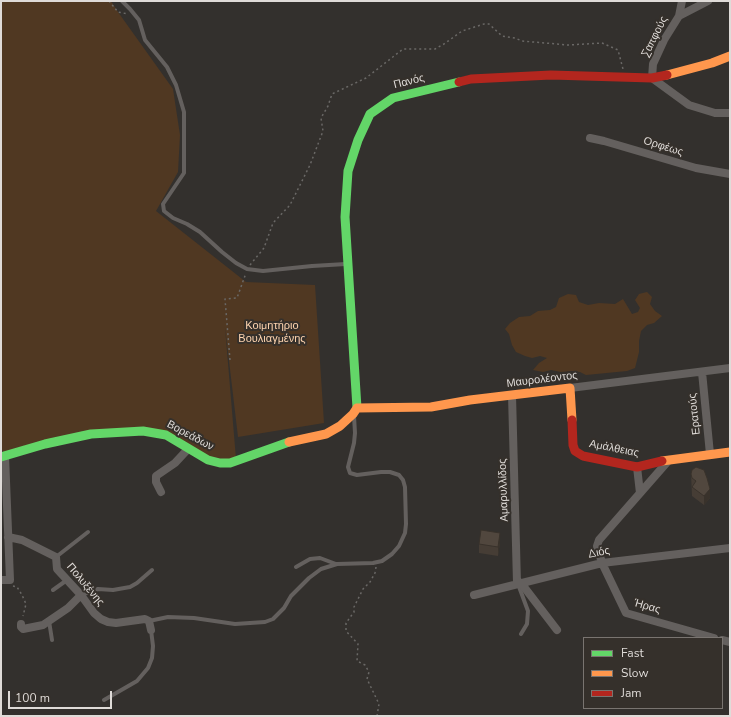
<!DOCTYPE html>
<html>
<head>
<meta charset="utf-8">
<style>
  body { margin:0 }
  #map { position:relative; width:731px; height:717px; overflow:hidden; background:#33302d; font-family:"Nunito Sans",sans-serif }
  canvas { display:block }
  .frame { position:absolute; inset:0; border:2px solid #dfdbd8; pointer-events:none }
  .legend { position:absolute; left:583px; top:637px; width:140px; height:72px; box-sizing:border-box; background:#35302b; border:1px solid #797470; margin:0; padding:5px 7px; list-style:none; font-size:12px; color:#dfdbd8 }
  .legend li { display:flex; align-items:center; gap:8px; height:20px }
  .legend b { width:20px; border:1px solid #797470 }
  .scale { position:absolute; left:8px; top:691px; width:104px; height:18px; box-sizing:border-box; border:2px solid #dfdbd8; border-top:0; padding-left:5px; font-size:12px; line-height:14px; white-space:nowrap; color:#dfdbd8; -webkit-text-stroke:3px #35302b; paint-order:stroke }
</style>
</head>
<body>
<div id="map">
<canvas width="731" height="717"></canvas>
<div class="frame"></div>
<ul class="legend">
<li><b style="height:5px;background:#63d668"></b>Fast</li>
<li><b style="height:5px;background:#ff974d"></b>Slow</li>
<li><b style="height:5px;background:#b3261e"></b>Jam</li>
</ul>
<div class="scale">100 m</div>
</div>
<script>
const c = document.querySelector('canvas').getContext('2d');
c.lineJoin = 'round';
function fillPath(path, color) {
  c.fillStyle = color;
  c.fill(path, 'evenodd');
}
function toPath(rows) {
  const path = new Path2D();
  for (const r of rows) {
    path.moveTo(r[0], r[1]);
    for (let i = 2; i < r.length; i += 2) path.lineTo(r[i], r[i + 1]);
  }
  return path;
}
function strokePath(path, color, width, dash) {
  c.strokeStyle = color;
  c.lineWidth = width;
  c.lineCap = dash ? 'butt' : 'round';
  c.setLineDash(dash || []);
  c.stroke(path);
}
function drawText(font, color, halo, rows, align = 'center') {
  c.font = font + ' "Nunito Sans",sans-serif';
  c.lineWidth = 4;
  c.setLineDash([]);
  c.textBaseline = 'middle';
  c.strokeStyle = halo;
  c.fillStyle = color;
  for (const [text, x, y, turn = 0] of rows) {
    c.save();
    c.translate(x, y);
    c.rotate((+turn || 0) * Math.PI / 180);
    c.textAlign = isNaN(turn) ? turn : align;
    if (halo) c.strokeText(text, 0, 0);
    c.fillText(text, 0, 0);
    c.restore();
  }
}
fillPath(toPath([
  [1,1,111,1,118,12,173,89,180,135,178,172,156,211,246,282,315,285,324,423,238,437,225,327,236,459,211,459,140,428,5,456,1,448],
  [647,292,652,297,650,304,655,311,662,316,654,323,647,325,641,331,639,341,639,352,635,368,627,371,586,375,580,372,572,371,561,372,551,370,543,372,533,370,539,363,547,358,540,356,532,358,525,356,516,352,512,345,509,334,505,329,510,323,519,317,530,316,538,311,550,310,556,307,559,298,568,294,576,295,579,302,588,305,599,303,615,304,623,299,632,314,638,312,640,308,635,300,639,294]
]), '#503822');
strokePath(toPath([
  [109,1,118,12,128,14],
  [250,265,264,248,273,223,290,205,310,165,323,131,321,118,328,106,332,94,366,78,403,49,435,49,444,44,462,31,484,24,489,24,502,36,515,38,522,41,568,45,602,43,618,50,623,69],
  [230,360,225,299,237,298,246,273],
  [376,567,375,573,370,582,363,589,354,607,354,612,346,623,346,631,358,644,357,661,365,665,369,672,367,679,379,704,377,716],
  [13,586,17,587,22,595,26,604,23,616]
]), '#6a6866', 1.5, [2, 3]);
strokePath(toPath([
  [122,1,130,9,139,20,145,40,167,67,176,85,184,112,184,173,163,204,164,211,173,218,187,224,200,232,222,252,236,263,247,269,263,271,312,266,346,264],
  [56,557,88,532],
  [296,567,310,559,320,558,336,564],
  [518,584,528,611,527,624,521,634],
  [53,590,67,580],
  [81,595,98,589,113,590,130,587,137,583,152,570],
  [49,621,52,640],
  [149,621,168,617,194,618,235,624,265,622,273,619,284,608,291,596,309,578,321,569,337,564,373,563,382,561,392,554,399,546,405,533,406,524,405,487,403,480,399,475,390,472,381,472,357,475,350,473,348,467,354,443,355,433,354,416],
  [104,700,137,681,148,668,152,658,153,646,151,630]
]), '#64605e', 4);
strokePath(toPath([
  [708,1,679,16,664,40,653,64,652,78,689,105,715,113,730,113],
  [679,16,682,1],
  [590,138,604,141,696,168,730,174],
  [702,372,710,454],
  [570,388,730,368],
  [512,395,517,583],
  [669,460,599,540,597,546,602,563,626,613,714,638],
  [637,467,640,493],
  [161,492,156,482,156,476,175,463,188,449],
  [8,537,22,540,56,557,57,569,81,595,94,613,101,619,108,622,116,623,145,619,149,621,151,630],
  [1,580,10,580,5,456],
  [521,583,557,630],
  [474,595,602,563,730,548],
  [21,624,21,627,23,629,43,625,68,608,81,595],
  [722,640,730,642]
]), '#64605e', 8);
strokePath(toPath([
  [357,408,345,217,348,171,358,140,370,114,393,98,459,82],
  [1,457,45,444,91,434,143,431,166,435,208,460,220,463,230,463,289,442]
]), '#63d668', 9);
strokePath(toPath([
  [667,75,712,63,730,56],
  [357,408,431,407,470,400,570,388,572,420],
  [289,442,326,434,340,426,353,414,357,408],
  [662,461,730,452]
]), '#ff974d', 9);
strokePath(toPath([
  [459,82,471,79,551,75,652,78,667,75],
  [572,420,573,445,575,451,583,456,637,467,662,461]
]), '#b3261e', 9);
fillPath(toPath([
  [691,474,710,498,704,505,692,496],
  [500,542,498,556,479,553,479,544]
]), '#463d35');
fillPath(toPath([
  [710,489,710,498,704,505,704,496],
  [500,533,500,542,498,556,498,547]
]), '#39322b');
const building = toPath([
  [696,467,704,470,707,478,710,489,704,496,692,487,696,481,692,478,691,474,692,470,696,467],
  [481,530,500,533,498,547,479,544,481,530]
]);
fillPath(building, '#51473e');
strokePath(building, '#39322b', 1);
drawText('11px', '#dfdbd8', '#35302b', [
  ["Σαπφούς",655,37,-63],
  ["Πανός",409,82,-14],
  ["Ορφέως",663,147,17],
  ["Μαυρολέοντος",542,380,-7],
  ["Ερατούς",695,414,-96],
  ["Βορεάδων",190,436,28],
  ["Αμάλθειας",614,449,11],
  ["Αμαρυλλίδος",504,490,-92],
  ["Διός",599,553,-11],
  ["Πολυξένης",85,585,50],
  ["Ήρας",647,607,16]
]);
drawText('11px', '#fed4af', '#35302b', [
  ["Κοιμητήριο",272,326],
  ["Βουλιαγμένης",272,339]
]);
</script>
</body>
</html>
